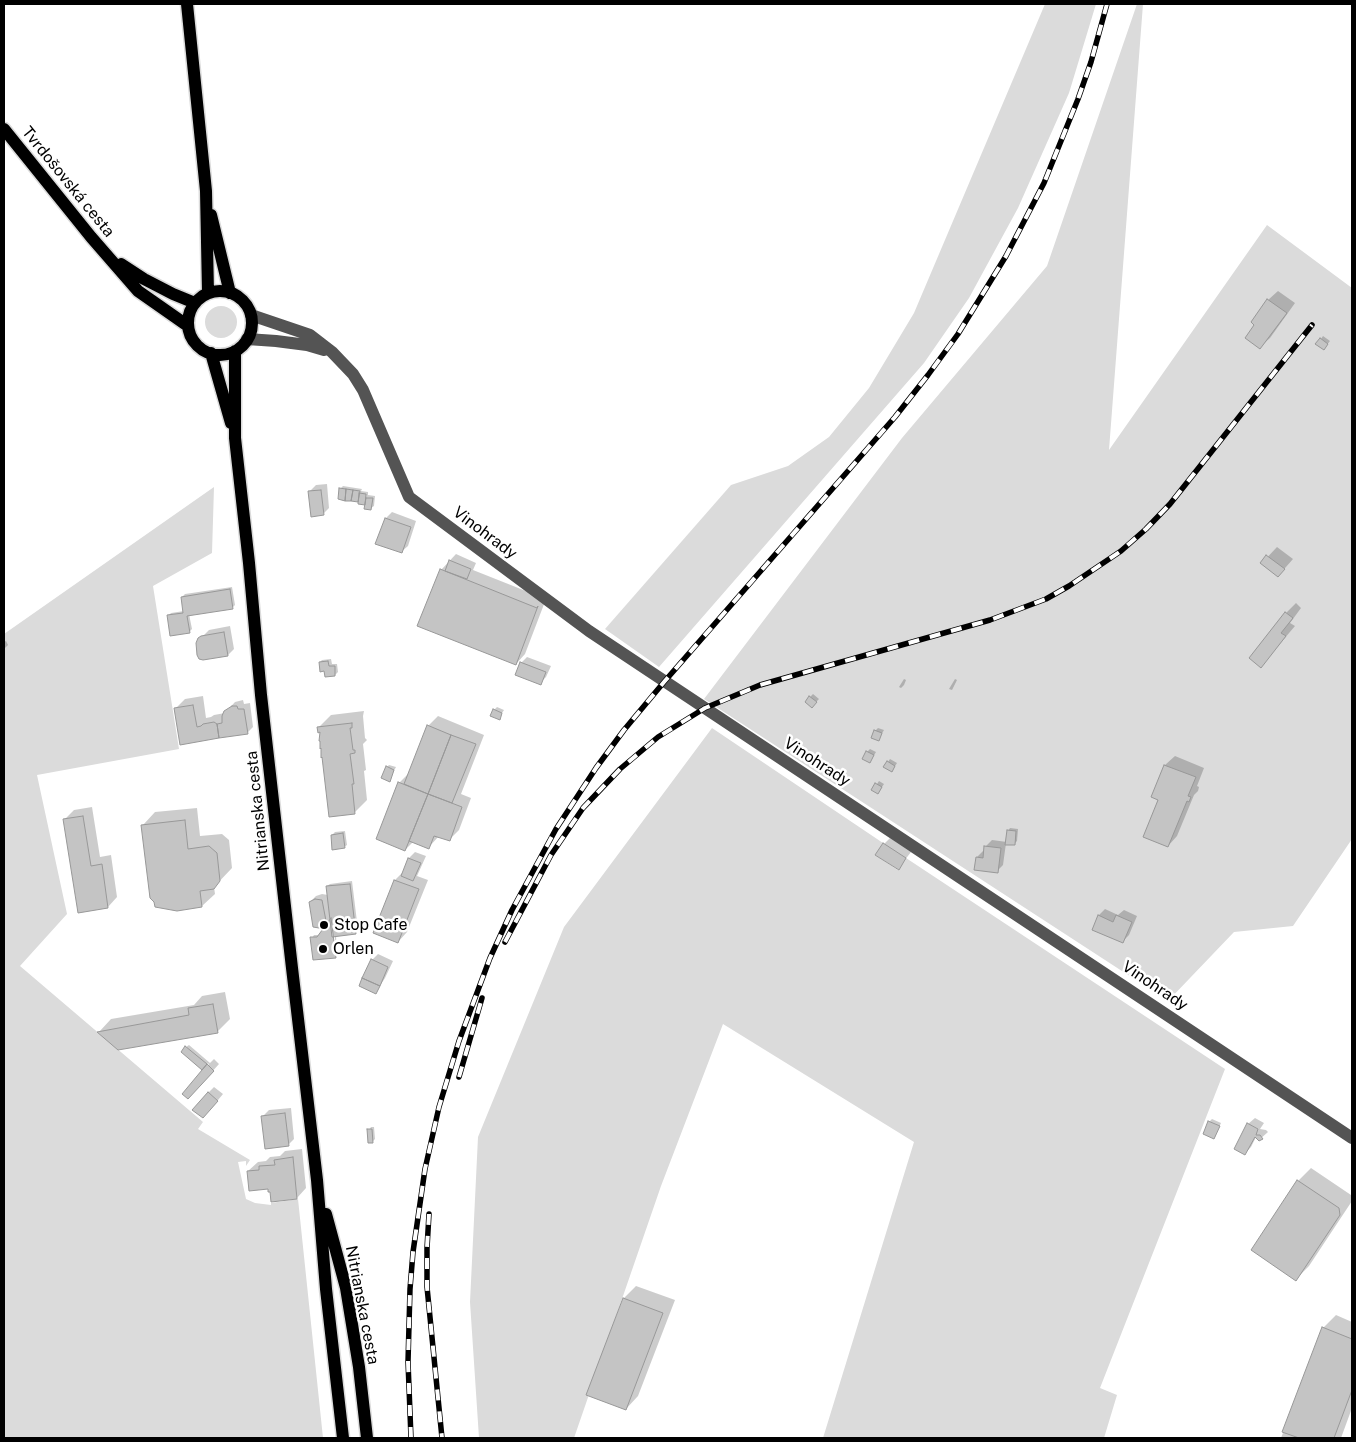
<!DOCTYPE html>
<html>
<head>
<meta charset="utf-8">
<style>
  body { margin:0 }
  #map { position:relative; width:1356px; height:1442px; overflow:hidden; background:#fff; font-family:"Public Sans",sans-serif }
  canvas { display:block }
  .frame { position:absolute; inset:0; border:5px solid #000; pointer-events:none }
</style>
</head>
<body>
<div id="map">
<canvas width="1356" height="1442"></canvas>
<div class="frame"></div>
</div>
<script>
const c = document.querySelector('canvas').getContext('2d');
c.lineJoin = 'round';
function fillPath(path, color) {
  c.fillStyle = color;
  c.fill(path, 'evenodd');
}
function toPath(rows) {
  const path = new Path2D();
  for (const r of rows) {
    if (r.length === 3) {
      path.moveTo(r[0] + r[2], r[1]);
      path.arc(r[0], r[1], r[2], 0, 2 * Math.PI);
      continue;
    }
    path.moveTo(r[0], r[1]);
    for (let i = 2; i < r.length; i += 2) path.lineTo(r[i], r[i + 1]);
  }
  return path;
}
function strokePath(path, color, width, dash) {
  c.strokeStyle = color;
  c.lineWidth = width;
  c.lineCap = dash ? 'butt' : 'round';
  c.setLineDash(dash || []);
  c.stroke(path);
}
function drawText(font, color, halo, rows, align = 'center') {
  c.font = font + ' "Public Sans",sans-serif';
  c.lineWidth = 5;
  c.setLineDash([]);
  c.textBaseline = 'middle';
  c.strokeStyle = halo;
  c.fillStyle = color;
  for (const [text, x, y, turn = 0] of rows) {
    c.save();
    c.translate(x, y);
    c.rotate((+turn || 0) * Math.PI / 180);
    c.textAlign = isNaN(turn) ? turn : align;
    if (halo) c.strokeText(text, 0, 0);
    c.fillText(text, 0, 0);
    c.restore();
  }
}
fillPath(toPath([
  [1045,4,1096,4,1069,93,1018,208,969,298,924,363,659,667,605,629,731,485,788,466,829,437,869,388,914,313],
  [1137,4,1143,4,1109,450,1267,225,1352,288,1352,839,1293,926,1234,932,1168,1001,704,699,902,438,1047,266],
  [221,322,16],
  [214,487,212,553,153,586,179,749,37,775,67,914,20,966,203,1122,198,1129,250,1160,246,1166,246,1161,238,1162,246,1199,255,1203,271,1205,271,1203,298,1199,323,1438,4,1438,4,634],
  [712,728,883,843,875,855,898,870,906,858,1225,1069,1100,1388,1117,1395,1104,1438,823,1438,914,1142,723,1024,661,1186,574,1438,479,1438,470,1302,478,1137,564,927]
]), '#dbdbdb');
fillPath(toPath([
  [1278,291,1295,303,1270,338,1260,347,1256,324,1268,300],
  [1323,336,1330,341,1326,346,1321,339],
  [327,484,329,508,323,514,310,491,316,485],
  [343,486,362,489,361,491,368,492,368,495,375,496,374,506,371,508,359,501,339,498,340,489],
  [392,512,416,521,408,546,401,552,377,543,386,518],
  [1277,547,1293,559,1278,576,1262,563],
  [456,554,476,563,473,570,546,599,525,654,516,664,441,570],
  [232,587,235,605,233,607,189,614,192,629,189,632,168,616,171,613,184,611,182,597,185,594],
  [1296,603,1301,608,1290,623,1295,626,1261,666,1251,658,1286,613],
  [230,626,234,649,228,655,202,637,209,630],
  [6,641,8,645,4,649,4,642],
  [527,657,551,666,546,677,540,683,521,663],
  [331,659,332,664,337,664,338,672,335,675,326,670,320,662,322,660],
  [904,679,906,680,904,685,901,688,899,687],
  [955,679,957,680,952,690,949,689],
  [813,694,819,699,812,706,810,697],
  [203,696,206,718,211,717,214,715,225,713,235,702,243,700,244,704,250,703,253,727,247,733,181,743,176,708,185,699],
  [497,707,504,710,499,718,494,710],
  [364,711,363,716,365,738,367,740,363,744,366,770,364,771,367,800,354,813,318,728,331,715],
  [438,716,484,735,461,794,471,798,459,830,449,840,439,836,429,847,413,842,405,850,399,783,409,773,428,726],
  [878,728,884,730,879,739,875,731],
  [870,749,876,752,872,759,867,752],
  [1175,756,1204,768,1197,786,1199,787,1198,791,1194,795,1177,836,1168,846,1160,799,1153,796,1165,765],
  [890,759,897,763,892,771,888,762],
  [389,765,396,767,389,780,387,767],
  [879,781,884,784,878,793,873,790],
  [92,807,100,857,111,855,117,897,108,907,79,912,65,819,74,810],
  [197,808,200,836,222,834,229,840,232,868,214,887,215,894,202,906,143,825,155,812],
  [1010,828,1018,829,1017,841,1014,844,1006,843,1003,865,997,871,977,857,983,851,985,852,986,846,992,840,1007,842,1008,831],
  [345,831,347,845,344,847,332,835,335,832],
  [890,838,911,852,898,869,884,844],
  [415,852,426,856,417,876,428,880,407,932,398,942,375,933,395,880,403,872,409,858],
  [352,881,358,930,355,933,336,935,337,955,334,930,332,930,335,956,336,956,314,959,312,938,314,935,320,935,328,924,319,927,314,926,310,902,316,896,322,894,328,895,327,886,330,884],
  [1105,909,1118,915,1124,910,1137,916,1129,935,1123,941,1093,929,1099,915],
  [378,954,393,961,385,978,376,992,372,960],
  [225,992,230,1019,217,1032,119,1049,99,1032,111,1019,194,1005,202,996],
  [189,1045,210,1063,214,1059,219,1064,194,1092,184,1094,209,1064,207,1063,202,1068,186,1047],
  [214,1087,223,1094,209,1111,208,1093],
  [291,1108,294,1139,288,1145,263,1116,269,1110],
  [1255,1118,1264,1123,1260,1129,1266,1130,1268,1132,1259,1140,1256,1137,1251,1147,1245,1153,1248,1124],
  [1212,1119,1221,1123,1214,1138,1209,1122],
  [371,1127,374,1127,375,1139,372,1142,369,1130],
  [302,1149,306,1188,297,1198,269,1188,248,1171,258,1162,266,1161,270,1157,280,1156,285,1151],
  [1311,1168,1351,1195,1352,1201,1309,1266,1296,1279,1252,1250,1298,1181],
  [636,1286,675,1300,638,1396,626,1409,624,1298],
  [1336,1315,1352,1322,1352,1408,1341,1438,1281,1438,1323,1328]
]), '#0003');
const building = toPath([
  [1267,299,1287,313,1260,349,1245,338,1254,325,1251,322,1267,299],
  [1320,338,1328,344,1324,350,1315,344,1320,338],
  [339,488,346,489,345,501,338,499,339,488],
  [346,489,353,490,351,501,345,501,346,489],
  [321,490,324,515,311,517,308,491,321,490],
  [353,490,360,491,358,502,351,501,353,490],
  [359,493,366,494,365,505,358,504,359,493],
  [366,498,373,498,371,510,364,509,366,498],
  [385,518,411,527,402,553,375,544,385,518],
  [1266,555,1285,569,1278,577,1260,563,1266,555],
  [449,560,471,569,467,579,445,571,449,560],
  [440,569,537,608,538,606,516,665,417,626,440,569],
  [230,589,233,609,187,616,190,633,170,636,167,615,183,613,181,597,230,589],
  [1285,612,1293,618,1281,633,1286,636,1261,668,1249,658,1285,612],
  [224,632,228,656,203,660,199,659,197,655,196,643,198,638,201,636,224,632],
  [328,661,329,666,335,666,335,676,325,677,324,671,320,672,319,662,328,661],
  [520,662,546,672,541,685,515,675,520,662],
  [809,696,817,702,812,708,805,702,809,696],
  [193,705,197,727,201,726,203,724,214,722,217,724,219,738,180,745,174,708,193,705],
  [232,706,237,706,238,709,244,709,248,734,219,738,217,724,222,723,222,716,224,711,232,706],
  [493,709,502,713,500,720,490,716,493,709],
  [352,723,352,728,350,728,353,750,355,750,355,753,350,754,354,784,352,784,355,814,329,817,322,757,321,758,321,748,320,749,320,741,319,741,320,732,318,733,317,727,352,723],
  [427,725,451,735,428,794,404,784,427,725],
  [874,730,882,733,879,741,871,738,874,730],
  [451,735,476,744,452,803,428,794,451,735],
  [866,751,874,755,870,763,862,759,866,751],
  [887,761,895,766,892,772,883,767,887,761],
  [1164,765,1196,777,1188,796,1191,797,1189,802,1187,801,1168,847,1143,837,1158,800,1151,797,1164,765],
  [386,766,394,770,390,782,381,778,386,766],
  [398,782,428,794,405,851,376,839,398,782],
  [875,783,882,787,878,794,871,790,875,783],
  [428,794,462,807,450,841,434,836,429,849,409,841,428,794],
  [83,816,91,866,102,864,108,908,78,913,63,819,83,816],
  [185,820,188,849,209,846,217,853,220,881,214,889,200,891,202,907,177,911,155,907,154,902,150,898,141,825,185,820],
  [1007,830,1016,831,1015,845,1005,845,1007,830],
  [343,833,345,848,332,850,331,835,343,833],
  [883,843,906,858,899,870,875,855,883,843],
  [984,846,1001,848,998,873,974,870,976,857,983,858,984,846],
  [408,858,421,863,413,881,401,876,408,858],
  [394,880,419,889,398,943,373,933,394,880],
  [350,884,356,934,332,937,326,886,350,884],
  [315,899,322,900,327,926,319,928,313,927,309,902,315,899],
  [1098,915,1113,922,1116,915,1132,922,1123,943,1092,930,1098,915],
  [331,918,336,958,313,960,310,937,317,937,331,918],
  [371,959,388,967,380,986,362,978,371,959],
  [362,978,380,986,376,994,359,986,362,978],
  [213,1004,218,1033,118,1050,97,1032,189,1015,188,1008,213,1004],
  [185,1046,207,1064,202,1070,181,1052,185,1046],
  [207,1064,214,1071,188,1099,182,1094,207,1064],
  [208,1092,218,1101,203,1118,192,1110,208,1092],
  [285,1113,289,1146,265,1149,261,1116,285,1113],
  [1208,1121,1220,1126,1214,1139,1203,1134,1208,1121],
  [1247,1123,1258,1129,1256,1135,1260,1135,1263,1139,1259,1141,1255,1137,1245,1155,1234,1149,1247,1123],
  [367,1129,372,1129,373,1143,368,1143,367,1129],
  [293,1157,297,1199,271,1202,270,1192,268,1192,268,1189,249,1191,247,1171,259,1170,259,1166,275,1165,274,1160,293,1157],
  [1297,1180,1339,1208,1340,1215,1296,1281,1251,1250,1297,1180],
  [623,1298,663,1313,626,1410,586,1395,623,1298],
  [1322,1327,1352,1339,1352,1390,1334,1438,1299,1438,1282,1432,1322,1327]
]);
fillPath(building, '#c4c4c4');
strokePath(building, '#989898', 1);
const major = toPath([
  [187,4,206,191,208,293],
  [4,129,91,237,138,291,188,326],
  [211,215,230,293],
  [121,264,144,279,173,294,195,303],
  [220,323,32],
  [235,351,235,438,249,563,261,695,292,968,317,1180,326,1289,343,1438],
  [211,353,231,423],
  [326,1214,346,1288,359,1367,367,1438]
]);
strokePath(major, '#dbdbdb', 15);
strokePath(toPath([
  [251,315,310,335,332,352,353,374,363,390,409,497,589,631,1352,1138],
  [247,339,276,341,307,345,324,350]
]), '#545454', 12);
strokePath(major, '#000', 12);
const rail = toPath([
  [505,942,551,855,583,808,620,769,658,737,705,708,760,685,990,620,1046,599,1069,586,1121,551,1146,529,1170,504,1312,325],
  [459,1077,482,998],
  [429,1214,427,1248,427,1287,442,1438],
  [411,1438,408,1362,410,1289,413,1252,425,1169,439,1107,459,1041,490,958,512,910,556,829,596,768,624,730,664,682,895,417,928,375,958,334,1006,256,1044,183,1078,99,1091,62,1107,4]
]);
strokePath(rail, '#000', 5.5);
strokePath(rail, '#fff', 4, [11]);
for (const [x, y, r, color] of [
  [324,925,5,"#000"],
  [323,949,5,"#000"]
]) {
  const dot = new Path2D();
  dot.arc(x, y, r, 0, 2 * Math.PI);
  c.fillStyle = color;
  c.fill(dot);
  strokePath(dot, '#fff', 2);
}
drawText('16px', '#000', '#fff', [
  ["Tvrdošovská cesta",68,182,51],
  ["Vinohrady",485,533,37],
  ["Vinohrady",817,762,33],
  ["Nitrianska cesta",258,811,-96],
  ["Vinohrady",1155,986,34],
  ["Nitrianska cesta",362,1305,79]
]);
drawText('16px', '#000', '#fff', [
  ["Stop Cafe",334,925],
  ["Orlen",333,949]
], 'left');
</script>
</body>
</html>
